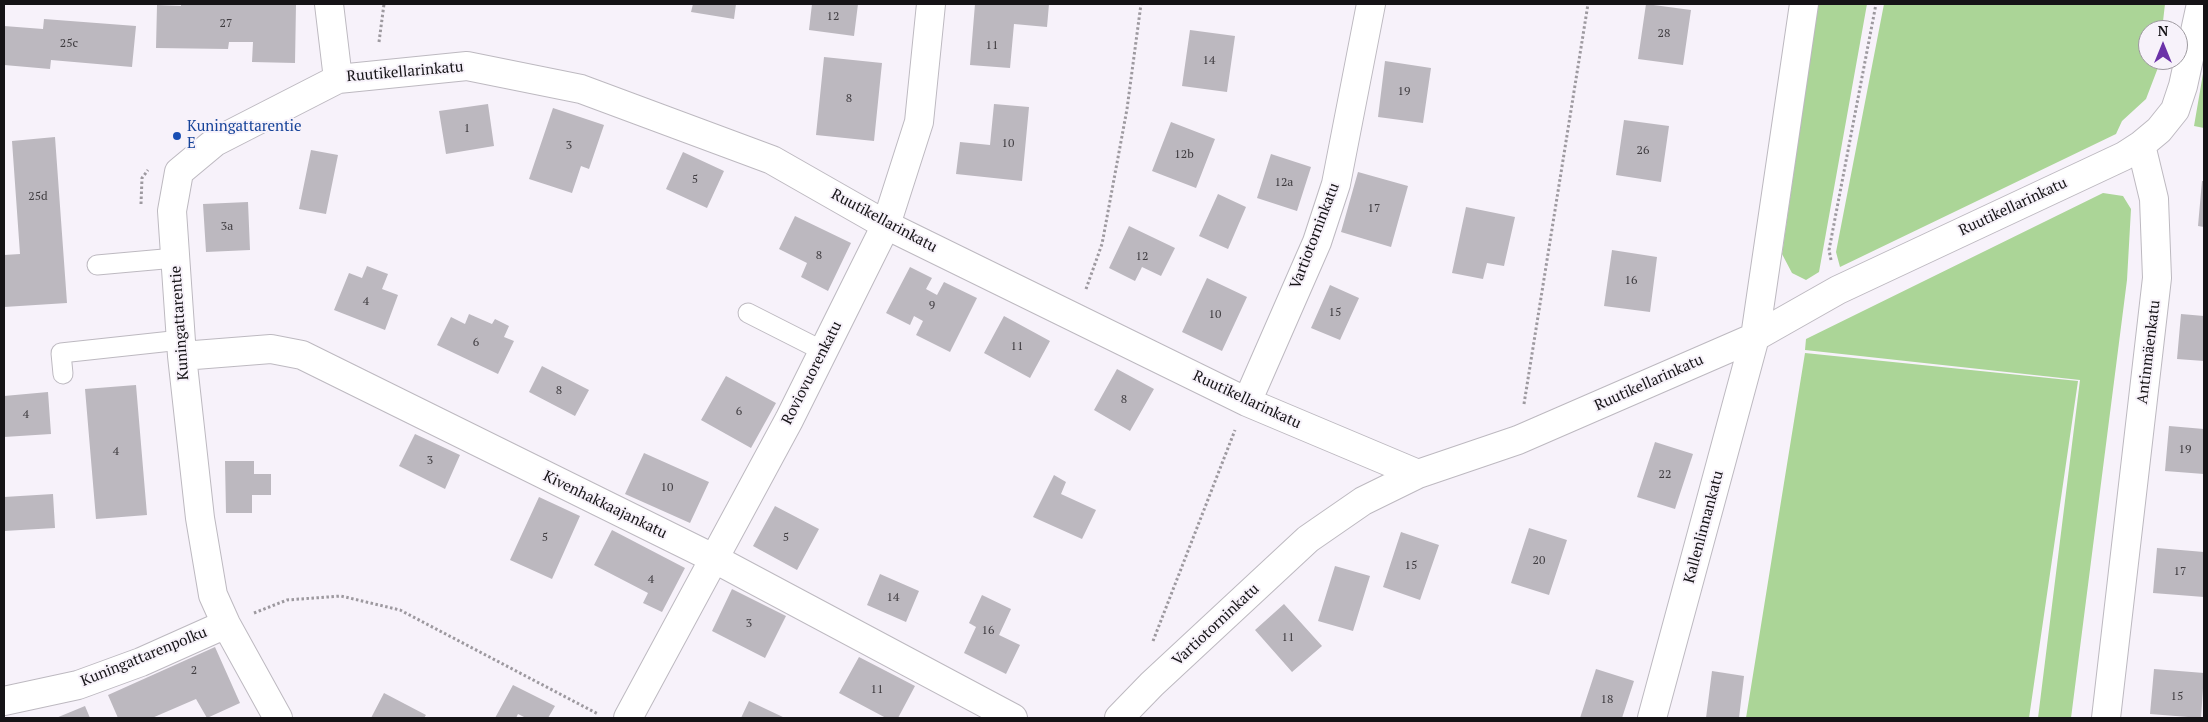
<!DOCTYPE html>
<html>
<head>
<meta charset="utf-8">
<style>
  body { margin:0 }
  #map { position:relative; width:2208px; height:722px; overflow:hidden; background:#f7f2fa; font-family:"PT Serif",serif }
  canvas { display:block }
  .frame { position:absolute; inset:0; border:5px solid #151316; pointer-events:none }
  .north { position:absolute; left:2138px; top:20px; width:50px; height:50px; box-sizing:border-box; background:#f7f2fa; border:1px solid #9d999f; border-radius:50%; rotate:0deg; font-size:14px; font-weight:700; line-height:20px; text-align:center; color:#151316 }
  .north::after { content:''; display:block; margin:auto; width:18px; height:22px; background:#6b32a8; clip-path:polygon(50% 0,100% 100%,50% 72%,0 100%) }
</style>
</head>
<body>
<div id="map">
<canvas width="2208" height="722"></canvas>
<div class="frame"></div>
<div class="north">N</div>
</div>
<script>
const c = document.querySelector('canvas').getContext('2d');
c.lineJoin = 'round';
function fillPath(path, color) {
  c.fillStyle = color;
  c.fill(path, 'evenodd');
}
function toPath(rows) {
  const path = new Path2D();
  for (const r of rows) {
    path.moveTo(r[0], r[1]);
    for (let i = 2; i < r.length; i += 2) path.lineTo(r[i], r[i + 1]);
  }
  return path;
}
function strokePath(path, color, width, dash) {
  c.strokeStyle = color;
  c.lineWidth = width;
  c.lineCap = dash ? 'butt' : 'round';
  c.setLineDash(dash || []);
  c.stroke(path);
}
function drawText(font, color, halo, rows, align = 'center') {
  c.font = font + ' "PT Serif",serif';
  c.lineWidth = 4;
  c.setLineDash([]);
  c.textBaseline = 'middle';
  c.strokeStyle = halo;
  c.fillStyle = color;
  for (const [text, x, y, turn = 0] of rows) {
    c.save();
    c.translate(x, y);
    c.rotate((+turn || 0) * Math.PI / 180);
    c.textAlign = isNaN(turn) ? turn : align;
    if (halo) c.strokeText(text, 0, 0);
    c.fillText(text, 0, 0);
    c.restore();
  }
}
fillPath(toPath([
  [1818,4,1867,4,1819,272,1806,280,1792,273,1782,254],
  [1884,4,2165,4,2162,30,2148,30,2148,60,2159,60,2159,65,2146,99,2122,121,2116,134,1840,267,1836,252],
  [2204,68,2204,128,2194,126],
  [2103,193,2123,196,2131,209,2127,280,2071,718,2038,718,2080,380,1805,350,1806,339],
  [1805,353,2078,381,2029,718,1746,718]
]), '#abd597');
fillPath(toPath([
  [181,4,296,4,295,63,252,62,253,42,229,42,228,49,156,48,157,5,181,6],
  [693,4,736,4,734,19,691,12],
  [812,4,858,4,854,36,809,30],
  [975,4,1049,4,1047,27,1014,24,1010,68,970,65],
  [1646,4,1691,10,1683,65,1638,59],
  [44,19,136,26,132,67,51,60,50,69,4,65,4,26,43,29],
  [1190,30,1235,36,1227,92,1182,86],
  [824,57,882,63,874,141,816,135],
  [1385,61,1431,68,1423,123,1378,117],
  [488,104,494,146,446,154,439,111],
  [994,104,1029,107,1022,181,956,174,960,142,990,145],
  [553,108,604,125,589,169,581,166,572,193,529,179],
  [1624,120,1669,126,1661,182,1616,175],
  [1171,122,1215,139,1196,188,1152,171],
  [55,137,67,303,4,307,4,255,20,254,12,141],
  [311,150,338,155,326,214,299,209],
  [683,152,724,171,707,208,666,189],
  [1271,154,1311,167,1297,211,1257,198],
  [1358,172,1408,186,1391,247,1341,232],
  [2202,181,2204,181,2204,227,2198,226],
  [1218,194,1246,207,1228,249,1199,236],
  [248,202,250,250,206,252,203,204],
  [1466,207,1515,217,1504,266,1487,263,1483,279,1452,273],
  [795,216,851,243,828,291,801,277,807,263,779,249],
  [1129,226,1175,248,1161,276,1142,267,1135,281,1109,268],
  [1612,250,1657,257,1650,312,1604,306],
  [367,266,388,274,382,289,398,295,385,330,334,310,349,273,362,278],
  [910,267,932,278,926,289,937,295,944,282,977,298,950,352,916,335,923,321,914,316,910,325,886,313],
  [1207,278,1247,297,1222,351,1182,332],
  [1330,285,1359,298,1340,340,1311,328],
  [469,314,492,324,495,319,509,326,504,337,514,341,498,374,437,345,451,317,465,324],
  [2181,314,2204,316,2204,361,2177,359],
  [1004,316,1050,341,1030,378,984,353],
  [542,366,589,390,575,416,529,392],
  [1117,369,1154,389,1130,431,1094,410],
  [726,376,776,403,751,448,701,420],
  [136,385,147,515,96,519,85,389],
  [48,392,51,434,4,437,4,396],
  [2169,426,2204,429,2204,474,2165,471],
  [415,434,460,455,445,489,399,466],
  [1655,442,1693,454,1675,509,1637,497],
  [644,453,709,482,690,523,625,494],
  [225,461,254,461,254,474,271,474,271,495,252,495,252,513,226,513],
  [1054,475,1066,482,1061,494,1096,510,1082,539,1033,517],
  [53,494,55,528,4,531,4,497],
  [539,497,580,516,552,579,510,560],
  [775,506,819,529,797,570,753,546],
  [1529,528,1567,540,1549,595,1511,583],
  [612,530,685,568,662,612,643,603,648,593,594,565],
  [1401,532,1439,545,1420,600,1383,587],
  [2157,548,2204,552,2204,597,2153,593],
  [1335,566,1370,576,1353,631,1318,621],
  [880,574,919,591,906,622,867,605],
  [732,589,786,616,765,658,712,631],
  [982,595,1011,609,999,635,1020,645,1006,674,964,653,976,627,969,623],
  [1284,604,1322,646,1292,672,1255,630],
  [215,647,240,703,207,718,196,699,152,718,118,718,108,695],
  [859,657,915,686,898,718,886,718,839,693],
  [1596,669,1634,681,1622,718,1580,718],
  [2154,669,2204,673,2201,718,2150,714],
  [1712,671,1744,676,1739,718,1706,718],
  [513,685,555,706,548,718,526,718,518,714,516,718,495,718],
  [384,693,426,715,424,718,371,718],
  [749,701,785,718,741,718],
  [85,706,90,718,56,718]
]), '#bcb8bf');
const service = toPath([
  [97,265,175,258],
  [748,313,823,351],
  [63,374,61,353,181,340]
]);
const minor = toPath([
  [338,79,467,66,581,89,772,160,886,225,1247,402,1418,474],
  [182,356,271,349,302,355,713,558,1013,718],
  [1247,402,1317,242,1336,184,1371,4],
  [4,701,78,685,141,662,226,624],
  [278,718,226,624,213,595,200,518,182,356,172,211,179,172,215,142,338,79,329,4],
  [628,718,789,420,886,225,919,122,931,4],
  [1119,718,1152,684,1308,539,1363,501,1418,474,1518,440,1755,337,1838,290,2124,156,2141,145],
  [1652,718,1755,337,1804,4],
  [2106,718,2157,278,2154,199,2141,145,2159,130,2175,110,2183,86,2201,4]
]);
strokePath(service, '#bdb9c0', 21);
strokePath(minor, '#bdb9c0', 30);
strokePath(toPath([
  [379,42,384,4],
  [141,204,142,178,148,170],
  [1831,260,1829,250,1876,4],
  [1086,289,1102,244,1127,109,1141,4],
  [1524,404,1588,4],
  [254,613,287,600,341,596,400,610,598,714],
  [1153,641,1235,430]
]), '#9d999f', 3, [2.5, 2.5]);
strokePath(service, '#fff', 19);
strokePath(minor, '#fff', 28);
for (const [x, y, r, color] of [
  [177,136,5,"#1a4fb4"]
]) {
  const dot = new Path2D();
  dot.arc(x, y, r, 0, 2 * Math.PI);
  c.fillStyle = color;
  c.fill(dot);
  strokePath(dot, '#f7f2fa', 2);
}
drawText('12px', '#3f3c40', null, [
  ["12",833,17],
  ["27",226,24],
  ["28",1664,34],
  ["25c",69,44],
  ["11",992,46],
  ["14",1209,61],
  ["19",1404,92],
  ["8",849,99],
  ["1",467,129],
  ["10",1008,144],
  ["3",569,146],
  ["26",1643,151],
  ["12b",1184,155],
  ["5",695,180],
  ["12a",1284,183],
  ["25d",38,197],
  ["17",1374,209],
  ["3a",227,227],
  ["8",819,256],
  ["12",1142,257],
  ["16",1631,281],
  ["4",366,302],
  ["9",932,306],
  ["15",1335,313],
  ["10",1215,315],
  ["6",476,343],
  ["11",1017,347],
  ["8",559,391],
  ["8",1124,400],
  ["6",739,412],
  ["4",26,415],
  ["19",2185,450],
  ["4",116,452],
  ["3",430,461],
  ["22",1665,475],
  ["10",667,488],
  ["5",545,538],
  ["5",786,538],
  ["20",1539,561],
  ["15",1411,566],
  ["17",2180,572],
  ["4",651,580],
  ["14",893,598],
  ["3",749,624],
  ["16",988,631],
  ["11",1288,638],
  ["2",194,671],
  ["11",877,690],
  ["15",2177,697],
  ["18",1607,700]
]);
drawText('15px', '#151316', '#f7f2fa', [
  ["Ruutikellarinkatu",405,72,-5],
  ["Ruutikellarinkatu",2013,207,-25],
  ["Ruutikellarinkatu",884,221,28],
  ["Vartiotorninkatu",1315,236,-69],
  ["Kuningattarentie",180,323,-94],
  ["Antinmäenkatu",2149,352,-83],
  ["Roviovuorenkatu",812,373,-63],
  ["Ruutikellarinkatu",1649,383,-24],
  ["Ruutikellarinkatu",1247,400,25],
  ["Kivenhakkaajankatu",605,505,26],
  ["Kallenlinnankatu",1704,527,-75],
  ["Vartiotorninkatu",1216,625,-43],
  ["Kuningattarenpolku",144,657,-22]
]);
drawText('15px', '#164399', '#f7f2fa', [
  ["Kuningattarentie",187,127],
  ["E",187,144]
], 'left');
</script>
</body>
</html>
